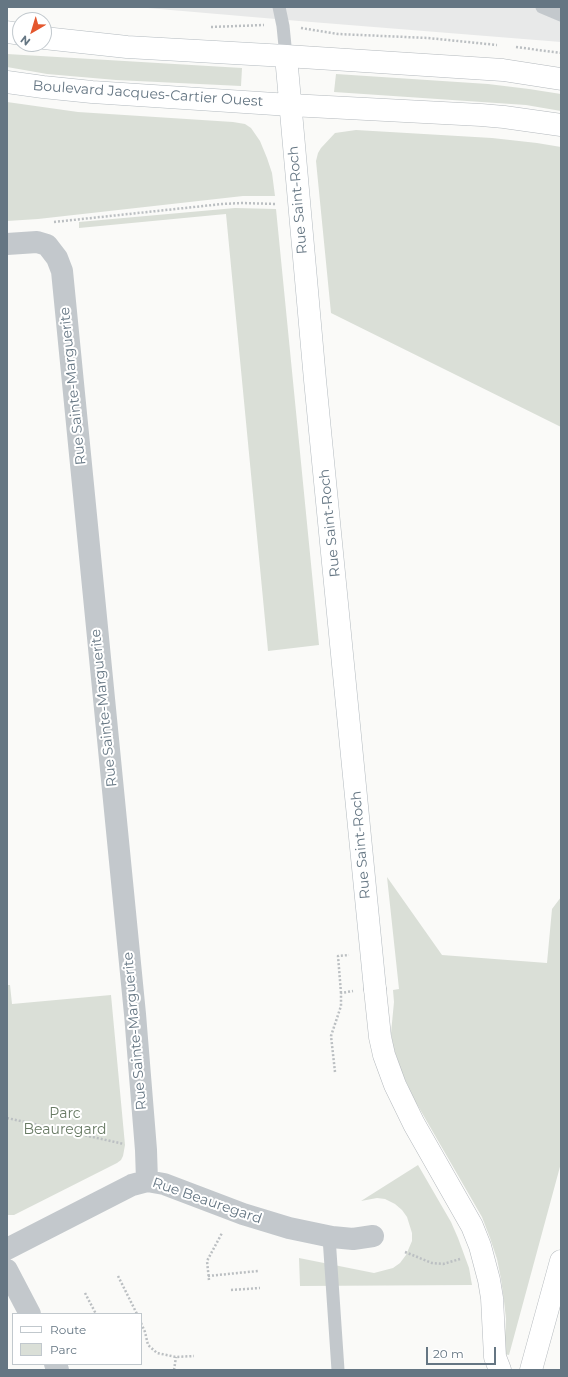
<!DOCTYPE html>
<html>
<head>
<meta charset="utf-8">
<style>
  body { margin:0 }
  #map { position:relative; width:568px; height:1377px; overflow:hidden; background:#fafaf8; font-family:Montserrat,sans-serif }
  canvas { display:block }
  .frame { position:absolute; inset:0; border:8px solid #657683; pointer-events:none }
  .legend { position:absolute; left:12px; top:1313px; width:130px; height:52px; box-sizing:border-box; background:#fff; border:1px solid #c1c8cd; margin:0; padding:5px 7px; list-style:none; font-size:12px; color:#657683 }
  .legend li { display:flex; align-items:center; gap:8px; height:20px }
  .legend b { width:20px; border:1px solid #c1c8cd }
  .north { position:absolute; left:12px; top:12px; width:40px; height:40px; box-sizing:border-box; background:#fff; border:1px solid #c1c8cd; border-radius:50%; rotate:218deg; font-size:11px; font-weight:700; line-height:16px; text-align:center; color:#657683 }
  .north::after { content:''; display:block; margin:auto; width:14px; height:18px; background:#e4572e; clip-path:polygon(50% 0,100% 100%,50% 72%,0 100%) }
  .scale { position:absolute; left:426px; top:1347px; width:70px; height:18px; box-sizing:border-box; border:2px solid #657683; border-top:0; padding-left:5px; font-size:12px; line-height:14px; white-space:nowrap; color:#657683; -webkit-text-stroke:3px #fff; paint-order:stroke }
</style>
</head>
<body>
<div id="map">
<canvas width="568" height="1377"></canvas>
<div class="frame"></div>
<ul class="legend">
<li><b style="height:5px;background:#fff"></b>Route</li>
<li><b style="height:11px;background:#dadfd7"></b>Parc</li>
</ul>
<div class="north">N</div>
<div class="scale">20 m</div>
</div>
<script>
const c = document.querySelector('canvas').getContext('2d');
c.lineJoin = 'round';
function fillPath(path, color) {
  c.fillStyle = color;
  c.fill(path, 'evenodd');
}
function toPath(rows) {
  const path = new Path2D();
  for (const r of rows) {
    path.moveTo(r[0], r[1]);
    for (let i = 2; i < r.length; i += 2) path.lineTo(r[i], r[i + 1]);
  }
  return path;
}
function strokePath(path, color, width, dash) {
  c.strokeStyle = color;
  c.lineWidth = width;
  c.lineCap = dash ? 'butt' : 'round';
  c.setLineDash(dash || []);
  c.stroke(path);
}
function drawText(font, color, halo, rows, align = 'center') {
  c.font = font + ' Montserrat,sans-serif';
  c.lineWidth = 4;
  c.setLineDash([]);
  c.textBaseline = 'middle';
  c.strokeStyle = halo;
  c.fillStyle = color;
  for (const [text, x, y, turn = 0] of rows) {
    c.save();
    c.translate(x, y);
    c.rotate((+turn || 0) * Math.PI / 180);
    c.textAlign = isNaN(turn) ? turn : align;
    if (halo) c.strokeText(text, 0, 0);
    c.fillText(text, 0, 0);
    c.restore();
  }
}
fillPath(toPath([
  [136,7,561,7,561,42,299,21]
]), '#e8e9e9');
fillPath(toPath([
  [7,54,242,68,241,86,116,80,47,74,7,67],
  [336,74,488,84,529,89,561,94,561,111,526,105,334,92],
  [7,102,78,112,233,122,245,124,251,128,260,141,267,158,272,173,275,196,243,196,38,219,7,221],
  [356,130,492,138,537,143,561,147,561,427,331,313,316,161,318,153,321,148,335,133],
  [235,208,276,209,319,645,268,651,226,214,79,228,79,222],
  [387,877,442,955,547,963,552,909,561,897,561,1163,509,1355,504,1354,506,1319,504,1301,501,1279,497,1259,490,1238,482,1217,414,1099,402,1073,393,1046,391,1033,394,1002,393,990,399,989],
  [7,985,10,985,12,1004,111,995,125,1145,123,1156,121,1160,117,1163,14,1215,7,1215],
  [418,1165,451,1222,458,1238,469,1268,472,1285,300,1286,299,1258,374,1273,393,1268,400,1263,406,1255,412,1241,412,1233,407,1217,402,1210,395,1204,385,1199,377,1198,361,1201]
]), '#dadfd7');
const secondary = toPath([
  [7,32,20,34],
  [44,38,127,47,286,56,315,380,375,989],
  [7,82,43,87,92,92,290,105]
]);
const trunk = toPath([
  [286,56,503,70,561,79],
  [290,105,481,115,504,117,561,125],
  [375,989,380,1037,384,1055,395,1085,414,1124,472,1226,480,1246,489,1280,492,1298,495,1357,500,1370],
  [531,1370,561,1261]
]);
strokePath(secondary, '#b3babf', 23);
strokePath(trunk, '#b4b9bd', 23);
strokePath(toPath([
  [211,27,264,25],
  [301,28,338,34,428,38,497,45],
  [516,47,561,53],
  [54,222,222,204,242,203,276,204],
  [341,993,338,956,349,955],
  [335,1072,331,1036,341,1006,341,993,353,991],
  [7,1118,124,1144],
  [405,1252,432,1263,443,1264,460,1259],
  [118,1276,137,1314],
  [208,1276,258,1271],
  [209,1280,207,1261,222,1233],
  [231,1290,260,1288],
  [85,1293,96,1314],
  [141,1323,145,1332,148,1345,157,1353,176,1357,194,1356],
  [174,1370,176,1357]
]), '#bbbfc2', 2.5, [2, 2]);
strokePath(toPath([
  [279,7,283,26,286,56],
  [542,7,561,15],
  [329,1237,338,1370]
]), '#c3c8cc', 13);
strokePath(toPath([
  [7,244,37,242,47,245,57,258,62,271,135,1014,146,1150,147,1181],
  [7,1249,132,1185,147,1181,164,1184,243,1214,289,1228,332,1237,353,1239,373,1236],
  [7,1270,30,1314],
  [55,1364,58,1370]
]), '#c3c8cc', 22);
strokePath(secondary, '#fff', 22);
strokePath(trunk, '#fff', 22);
drawText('14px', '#657683', '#fff', [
  ["Boulevard Jacques-Cartier Ouest",148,94,4],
  ["Rue Saint-Roch",298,200,-95],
  ["Rue Sainte-Marguerite",73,386,-96],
  ["Rue Saint-Roch",330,523,-96],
  ["Rue Sainte-Marguerite",104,708,-96],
  ["Rue Saint-Roch",361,845,-95],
  ["Rue Sainte-Marguerite",135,1031,-95],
  ["Rue Beauregard",207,1201,19]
]);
drawText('14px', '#687a64', '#fff', [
  ["Parc",65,1114],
  ["Beauregard",65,1130]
]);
</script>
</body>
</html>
